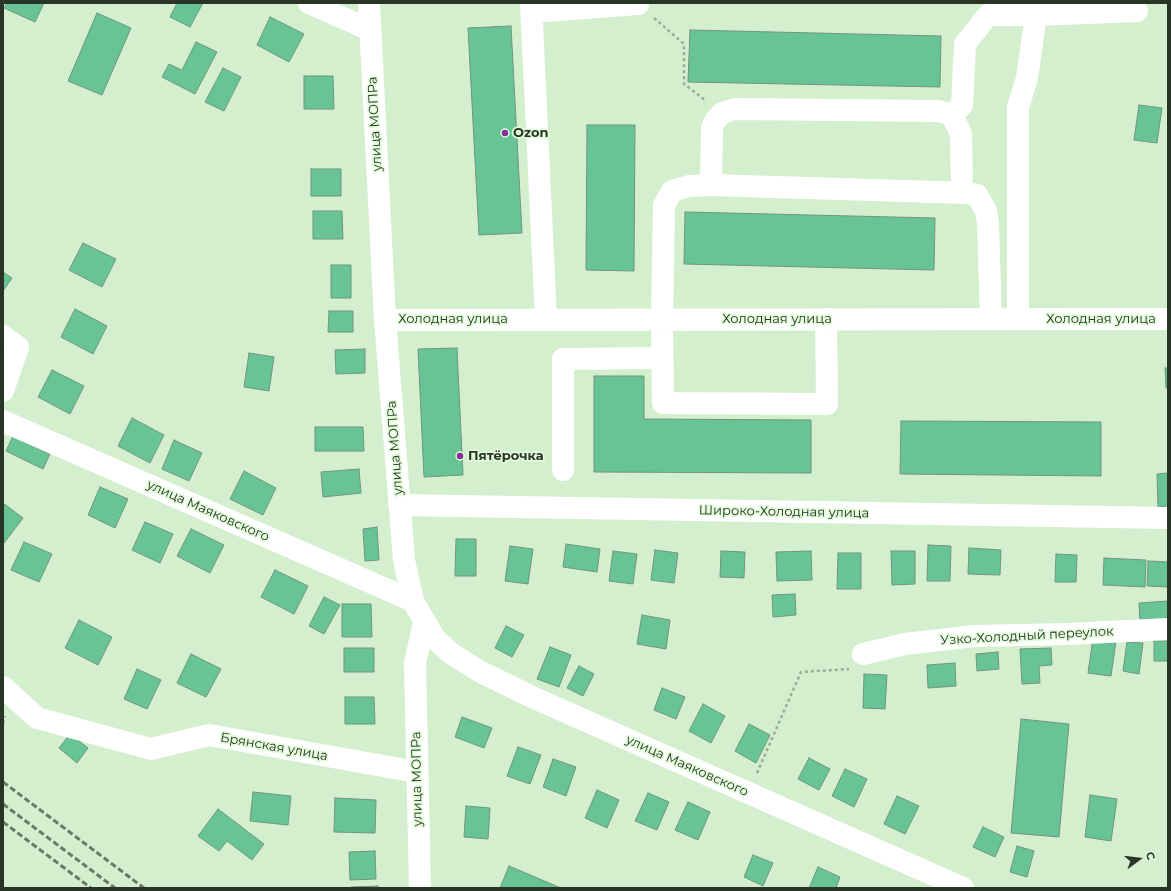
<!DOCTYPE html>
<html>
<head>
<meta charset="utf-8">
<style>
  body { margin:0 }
  #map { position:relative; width:1171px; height:891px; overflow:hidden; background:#d4efcd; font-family:Montserrat,sans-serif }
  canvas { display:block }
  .frame { position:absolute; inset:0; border:4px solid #293326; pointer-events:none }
  .north { position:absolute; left:1119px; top:839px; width:40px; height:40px; -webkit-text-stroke:3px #e1fdda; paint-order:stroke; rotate:75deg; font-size:11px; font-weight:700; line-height:16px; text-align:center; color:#293326 }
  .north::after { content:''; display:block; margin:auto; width:14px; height:18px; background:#293326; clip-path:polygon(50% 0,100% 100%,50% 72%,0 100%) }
</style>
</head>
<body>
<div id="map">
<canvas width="1171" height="891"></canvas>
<div class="frame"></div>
<div class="north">С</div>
</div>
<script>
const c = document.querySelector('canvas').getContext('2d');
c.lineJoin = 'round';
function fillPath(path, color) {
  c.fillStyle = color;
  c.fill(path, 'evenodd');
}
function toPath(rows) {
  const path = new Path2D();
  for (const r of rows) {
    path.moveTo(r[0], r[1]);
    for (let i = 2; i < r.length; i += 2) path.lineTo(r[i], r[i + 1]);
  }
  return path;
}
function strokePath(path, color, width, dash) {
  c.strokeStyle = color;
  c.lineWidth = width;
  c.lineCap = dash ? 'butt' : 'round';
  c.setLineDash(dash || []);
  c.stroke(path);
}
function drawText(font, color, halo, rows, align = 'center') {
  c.font = font + ' Montserrat,sans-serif';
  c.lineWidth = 3.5;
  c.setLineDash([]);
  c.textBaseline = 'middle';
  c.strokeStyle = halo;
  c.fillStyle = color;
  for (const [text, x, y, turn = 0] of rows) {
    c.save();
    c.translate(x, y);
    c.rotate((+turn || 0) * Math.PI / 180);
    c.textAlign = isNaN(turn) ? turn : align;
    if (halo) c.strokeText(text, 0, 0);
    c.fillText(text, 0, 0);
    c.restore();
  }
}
const building = toPath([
  [7,3,44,3,35,22,4,8,7,3],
  [177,3,203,3,190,27,170,17,177,3],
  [97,13,131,28,102,95,68,81,97,13],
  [270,17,304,34,289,62,257,45,270,17],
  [511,26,522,233,479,235,468,28,511,26],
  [690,30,941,36,940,87,688,82,690,30],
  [196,42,217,52,195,94,162,77,169,64,182,70,196,42],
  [223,68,241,77,224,111,205,102,223,68],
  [304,76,333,76,334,109,304,109,304,76],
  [1139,105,1162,108,1157,143,1134,140,1139,105],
  [587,125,635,125,634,271,586,270,587,125],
  [311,169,341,169,341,196,311,196,311,169],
  [313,211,342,211,343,239,313,239,313,211],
  [685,212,935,218,934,270,684,264,685,212],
  [83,243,116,259,102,287,69,270,83,243],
  [331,265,351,265,351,298,331,298,331,265],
  [3,272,12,278,3,291,3,272],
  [75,309,107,326,93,354,61,337,75,309],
  [329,311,353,311,353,332,328,332,329,311],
  [457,348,463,475,424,477,418,349,457,348],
  [365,349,365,373,336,374,335,350,365,349],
  [249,353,274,357,269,391,244,387,249,353],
  [1165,368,1168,368,1168,388,1166,388,1165,368],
  [52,370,84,386,70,414,38,397,52,370],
  [594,376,644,376,644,419,811,420,811,473,594,472,594,376],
  [132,418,164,435,150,463,118,446,132,418],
  [901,421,1101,422,1101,476,900,474,901,421],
  [315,427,363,427,364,451,315,451,315,427],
  [13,436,50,454,43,469,6,451,13,436],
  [174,440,202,453,189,481,162,469,174,440],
  [359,469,361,493,323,497,321,472,359,469],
  [244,471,276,488,263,515,230,499,244,471],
  [1168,473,1168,506,1158,507,1157,474,1168,473],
  [100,487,128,499,115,528,88,515,100,487],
  [3,503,23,518,4,543,3,542,3,503],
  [145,522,173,534,160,563,132,550,145,522],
  [377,527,379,560,365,561,363,529,377,527],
  [191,529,224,545,210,573,177,556,191,529],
  [456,539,476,539,476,576,455,576,456,539],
  [24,542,52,554,39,582,11,570,24,542],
  [566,544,600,549,597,572,563,567,566,544],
  [928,545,951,546,950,581,927,581,928,545],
  [510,546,533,549,528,584,505,581,510,546],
  [969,548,1001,550,1000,575,968,574,969,548],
  [655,550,678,553,674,583,651,580,655,550],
  [613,551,637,554,633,584,609,581,613,551],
  [721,551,745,552,744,578,720,577,721,551],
  [811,551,812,580,777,581,776,552,811,551],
  [891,551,915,551,915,584,892,585,891,551],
  [838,553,861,553,861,589,837,589,838,553],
  [1056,554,1077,555,1076,582,1055,582,1056,554],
  [1104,558,1146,560,1145,587,1103,585,1104,558],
  [1148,561,1168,562,1168,587,1147,586,1148,561],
  [275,570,308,586,294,614,261,597,275,570],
  [795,594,796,615,773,617,772,595,795,594],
  [324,597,340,605,324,634,309,626,324,597],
  [1168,601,1168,621,1140,623,1139,603,1168,601],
  [342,604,371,604,372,637,342,637,342,604],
  [642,615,670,620,666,649,637,644,642,615],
  [79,620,112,637,98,665,65,648,79,620],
  [506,626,524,635,512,657,495,648,506,626],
  [1093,638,1116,641,1111,676,1088,673,1093,638],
  [1154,641,1168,641,1168,661,1154,661,1154,641],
  [1127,642,1143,643,1139,674,1123,671,1127,642],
  [550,647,571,655,559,687,537,679,550,647],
  [344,648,374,648,374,672,344,672,344,648],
  [1051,648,1052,665,1039,666,1040,683,1022,684,1020,649,1051,648],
  [998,652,999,669,977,671,976,654,998,652],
  [191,654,221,669,206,697,177,683,191,654],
  [955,663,956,686,928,688,927,665,955,663],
  [579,666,594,674,583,696,567,688,579,666],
  [137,669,161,680,147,709,124,699,137,669],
  [864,674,887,675,885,709,863,708,864,674],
  [662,688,685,697,676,719,654,710,662,688],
  [345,697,374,697,375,724,345,724,345,697],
  [703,704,725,716,711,743,689,731,703,704],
  [462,717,492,728,484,748,455,737,462,717],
  [1021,719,1069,724,1059,837,1011,833,1021,719],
  [749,724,770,735,756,763,735,751,749,724],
  [70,734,88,748,77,763,59,748,70,734],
  [518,747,541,755,530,784,507,776,518,747],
  [809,758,830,769,819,790,798,779,809,758],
  [553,759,576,767,566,796,543,787,553,759],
  [845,769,867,779,854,807,832,796,845,769],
  [597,790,619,800,607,828,585,818,597,790],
  [253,792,291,796,288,825,250,821,253,792],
  [648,793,669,802,657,830,635,821,648,793],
  [1090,795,1117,799,1111,841,1085,837,1090,795],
  [897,796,919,806,905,834,884,824,897,796],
  [335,798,376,800,375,833,334,832,335,798],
  [688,802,710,812,698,840,675,830,688,802],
  [466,806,490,808,488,839,464,837,466,806],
  [218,809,264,844,252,860,227,841,219,851,198,836,218,809],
  [983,827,1004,837,995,857,973,847,983,827],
  [1017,846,1034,851,1027,877,1010,872,1017,846],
  [375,851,376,879,350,880,349,852,375,851],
  [753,855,773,863,763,886,744,877,753,855],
  [509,866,561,888,500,888,509,866],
  [818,867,840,877,836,888,809,888,818,867],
  [378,886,378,888,351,888,351,887,378,886]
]);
fillPath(building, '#68c494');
strokePath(building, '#6f957f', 1);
strokePath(toPath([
  [654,18,684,44,684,84,705,100],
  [3,723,5,716],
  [757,773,801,672,849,669]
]), '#98ad92', 2.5, [3, 3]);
strokePath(toPath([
  [309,3,370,30],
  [369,3,385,320,404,560,413,601,435,639,452,654,479,671,532,697,963,888],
  [531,3,546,319],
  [532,12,638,4],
  [952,115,962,105,965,44,988,15,1036,15],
  [711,185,712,128,715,121,722,113,735,109,938,111,952,115,961,134,962,193],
  [826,319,827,404,663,403,662,320,664,205,672,191,689,186,711,185,968,193,977,195,986,211,988,224,991,319],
  [1018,319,1018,107,1027,78,1036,15,1137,11],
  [385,320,1168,319],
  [3,336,18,347,3,391],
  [3,421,413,601],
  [563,470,563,359,662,358],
  [399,505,1168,518],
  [863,654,905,644,974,636,1068,634,1168,629],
  [3,687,37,718,151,749,209,735,417,772],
  [420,888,415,663,424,622]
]), '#fff', 22);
strokePath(toPath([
  [3,782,144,888],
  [3,804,115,888],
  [3,822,91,888]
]), '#697a65', 3, [6, 3]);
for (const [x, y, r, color] of [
  [505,133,4,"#862e9b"],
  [460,456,4,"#862e9b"]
]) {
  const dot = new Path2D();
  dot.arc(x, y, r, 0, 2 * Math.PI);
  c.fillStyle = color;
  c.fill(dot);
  strokePath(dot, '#e1fdda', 1.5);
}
drawText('13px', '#293326', '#e1fdda', [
  ["улица МОПРа",375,124,-93],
  ["Холодная улица",453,319],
  ["Холодная улица",777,319],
  ["Холодная улица",1101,319],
  ["улица МОПРа",395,448,-94],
  ["улица Маяковского",208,511,24],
  ["Широко-Холодная улица",784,512,1],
  ["Узко-Холодный переулок",1027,636,-3],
  ["Брянская улица",274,747,10],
  ["улица Маяковского",687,766,24],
  ["улица МОПРа",417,779,-91]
]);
drawText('bold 13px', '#293326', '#e1fdda', [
  ["Ozon",513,133],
  ["Пятёрочка",468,456]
], 'left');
</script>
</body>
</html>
